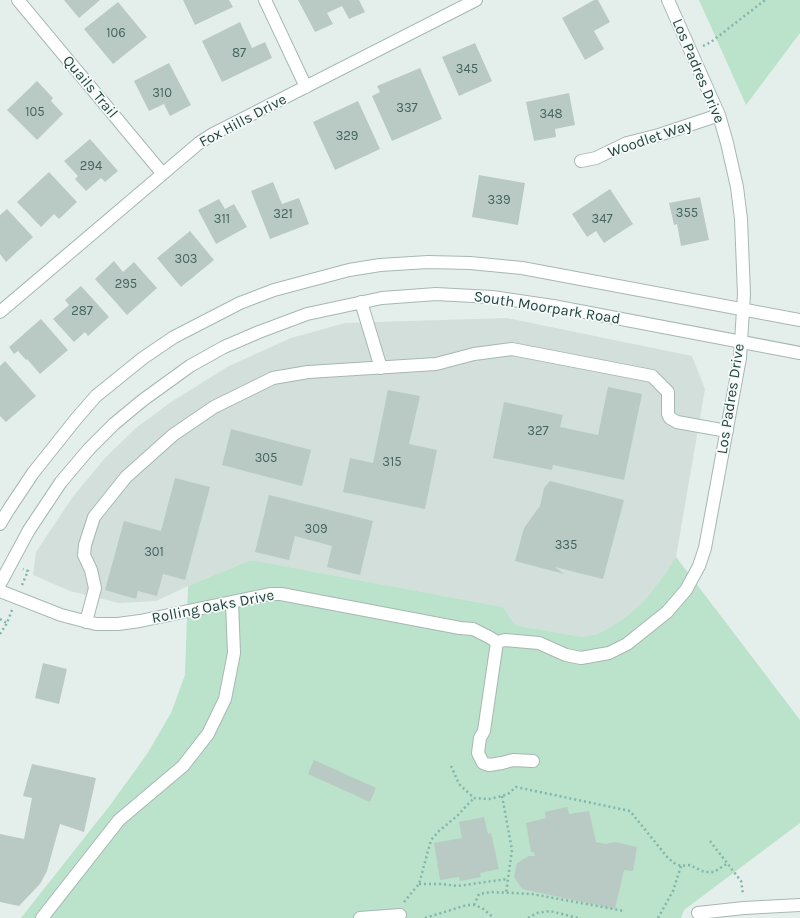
<!DOCTYPE html>
<html>
<head>
<meta charset="utf-8">
<style>
  body { margin:0 }
  canvas { display:block; background:#e4efeb }
</style>
</head>
<body>
<canvas width="800" height="918"></canvas>
<script>
const c = document.querySelector('canvas').getContext('2d');
c.lineJoin = 'round';
function fillPath(path, color) {
  c.fillStyle = color;
  c.fill(path, 'evenodd');
}
function toPath(rows) {
  const path = new Path2D();
  for (const r of rows) {
    path.moveTo(r[0], r[1]);
    for (let i = 2; i < r.length; i += 2) path.lineTo(r[i], r[i + 1]);
  }
  return path;
}
function strokePath(path, color, width, dash) {
  c.strokeStyle = color;
  c.lineWidth = width;
  c.lineCap = dash ? 'butt' : 'round';
  c.setLineDash(dash || []);
  c.stroke(path);
}
function drawText(font, color, halo, rows, align = 'center') {
  c.font = font + ' Karla,sans-serif';
  c.lineWidth = 3.5;
  c.setLineDash([]);
  c.textBaseline = 'middle';
  c.strokeStyle = halo;
  c.fillStyle = color;
  for (const [text, x, y, turn = 0] of rows) {
    c.save();
    c.translate(x, y);
    c.rotate((+turn || 0) * Math.PI / 180);
    c.textAlign = isNaN(turn) ? turn : align;
    if (halo) c.strokeText(text, 0, 0);
    c.fillText(text, 0, 0);
    c.restore();
  }
}
fillPath(toPath([
  [507,318,692,356,705,389,676,557,662,578,643,602,622,620,598,634,582,637,515,625,503,607,251,560,188,586,156,601,119,603,70,591,33,575,36,552,72,498,105,458,136,428,171,402,229,366,291,338,345,323]
]), '#d2dfdb');
fillPath(toPath([
  [699,0,800,0,800,33,746,105],
  [676,557,800,720,800,823,684,910,681,918,21,918,111,804,147,754,171,713,185,675,188,586,251,560,503,607,515,625,582,637,598,634,622,620,643,602,662,578]
]), '#bbe2ca');
fillPath(toPath([
  [64,0,100,0,79,18],
  [183,0,229,0,233,7,195,25],
  [298,0,359,0,365,12,349,19,342,6,327,13,333,24,315,32],
  [594,0,598,0,610,22,594,31,604,49,585,60,562,18],
  [118,2,147,37,113,64,84,29],
  [240,22,252,48,265,42,272,58,222,82,202,41],
  [475,43,492,81,459,96,442,57],
  [169,63,191,105,170,116,164,104,149,111,134,81],
  [420,68,442,119,392,141,372,96,380,92,377,86],
  [37,81,53,98,51,101,63,114,37,140,7,110],
  [569,93,575,125,555,129,556,137,534,141,526,102],
  [358,101,380,149,335,170,313,122],
  [90,139,118,171,105,182,101,178,86,191,75,179,78,176,64,161],
  [49,172,77,202,59,219,54,214,41,227,17,202],
  [479,175,525,183,518,225,472,217],
  [273,182,282,204,299,198,309,224,270,239,251,191],
  [610,189,633,224,604,243,596,231,587,237,572,214],
  [700,197,709,240,681,246,677,224,674,225,669,203],
  [219,199,225,209,234,204,247,227,216,244,198,210],
  [7,209,33,237,6,262,0,254,0,215],
  [190,231,214,260,181,287,157,258],
  [114,261,123,272,134,262,157,288,127,315,95,279],
  [81,286,109,317,88,336,85,332,74,342,53,319,69,305,65,300],
  [41,319,68,350,40,374,27,359,26,360,18,351,14,354,9,347],
  [5,361,36,396,6,422,0,416,0,366],
  [608,387,642,394,624,480,553,465,552,470,493,458,504,402,563,415,560,427,598,435],
  [388,390,420,396,409,444,437,450,425,509,343,492,350,458,373,463],
  [231,429,311,450,302,486,222,465],
  [175,478,210,487,185,580,163,574,157,596,138,591,136,599,105,590,124,521,161,531],
  [550,481,624,500,603,579,555,567,564,574,515,561,524,528,540,506,544,488],
  [269,495,373,521,360,575,327,567,332,546,295,536,289,560,255,552],
  [43,663,67,669,59,704,35,698],
  [314,760,376,788,370,802,308,774],
  [32,764,96,778,84,832,60,824,47,871,40,884,19,906,0,902,0,834,24,839,32,798,23,796],
  [567,807,569,814,589,811,596,842,606,844,615,842,637,847,633,871,624,870,615,909,522,889,514,877,517,863,529,856,535,856,534,852,531,852,526,823,546,818,545,812],
  [484,817,488,834,491,833,499,869,480,873,481,877,460,881,459,877,440,880,434,843,462,838,459,822]
]), '#b9cac5');
const minor = toPath([
  [18,0,162,173],
  [265,0,306,87],
  [581,161,596,158,627,143,659,135,719,115],
  [361,302,381,368],
  [0,312,199,143,213,134,476,0],
  [0,524,9,509,33,473,76,419,96,396,143,358,174,337,240,303,274,290,349,270,380,265,428,262,470,263,522,268,800,320],
  [0,584,29,530,61,482,89,449,114,424,143,400,190,366,224,347,259,332,307,314,382,298,436,294,492,297,553,306,800,353],
  [0,591,61,615,96,624,118,624,140,621,270,594,281,594,460,628,473,629,489,637,497,642],
  [86,622,95,588,91,570,84,555,85,545,94,517,126,477,173,435,214,407,273,378,308,372,436,364,474,354,512,349,652,376,668,392,668,414,670,418,677,422,727,431],
  [497,642,505,640,539,643,566,655,581,658,609,653,627,644,667,612,686,590,699,566,705,548,740,358,744,294,741,219,737,187,727,143,719,115,668,0],
  [497,642,484,731,480,738,478,753,483,763,489,765,502,763,513,760,533,761],
  [698,913,744,908,800,905],
  [42,918,119,820,183,766,208,734,225,699,234,653,232,602],
  [360,918,400,915]
]);
strokePath(minor, '#a6b8b4', 14);
strokePath(toPath([
  [703,46,711,42,765,0],
  [22,585,28,571,23,569],
  [0,619,7,623,12,610],
  [0,634,7,623],
  [451,766,459,784,474,798,489,799,502,796,508,794,516,787,630,811,668,858,674,863,681,866,690,865,704,872,714,872,728,863],
  [502,796,512,850,506,893],
  [710,841,741,881,743,894],
  [419,884,442,884,458,886,507,879],
  [404,902,419,884,431,840,439,831,457,816,474,798],
  [474,905,479,894,491,892,532,894,624,911],
  [425,918,467,905,474,905,482,908,494,918],
  [528,918,537,913,550,911,578,918],
  [658,918,673,891,681,866]
]), '#81b6ab', 2.5, [2, 3]);
strokePath(minor, '#fff', 12);
drawText('13px', '#476560', null, [
  ["106",116,33],
  ["87",239,53],
  ["345",467,69],
  ["310",162,93],
  ["337",407,108],
  ["105",35,112],
  ["348",551,114],
  ["329",347,136],
  ["294",91,166],
  ["339",499,200],
  ["355",687,213],
  ["321",283,214],
  ["311",222,219],
  ["347",602,219],
  ["303",186,259],
  ["295",126,284],
  ["287",82,311],
  ["327",538,431],
  ["305",266,458],
  ["315",392,462],
  ["309",316,529],
  ["335",566,545],
  ["301",154,552]
]);
drawText('15px', '#21433e', '#f6fbf9', [
  ["Los Padres Drive",698,71,67],
  ["Quails Trail",90,87,50],
  ["Fox Hills Drive",243,121,-28],
  ["Woodlet Way",650,139,-19],
  ["South Moorpark Road",547,308,9],
  ["Los Padres Drive",731,399,-81],
  ["Rolling Oaks Drive",213,607,-11]
]);
</script>
</body>
</html>
